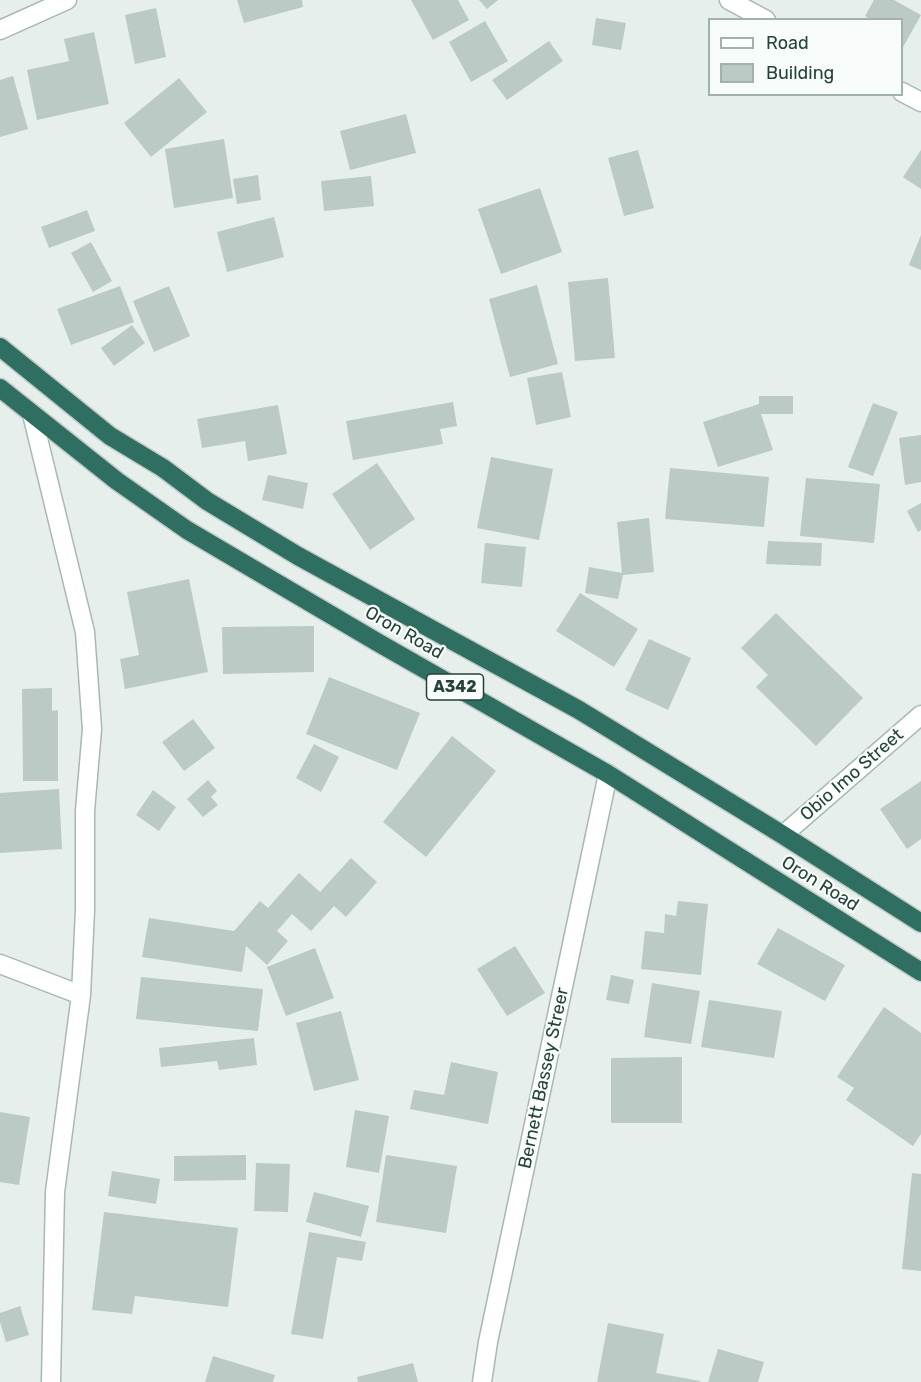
<!DOCTYPE html>
<html>
<head>
<meta charset="utf-8">
<style>
  body { margin:0 }
  #map { position:relative; width:921px; height:1382px; overflow:hidden; background:#e6efeb; font-family:Rubik,sans-serif }
  canvas { display:block }
  .legend { position:absolute; left:708px; top:18px; width:195px; height:78px; box-sizing:border-box; background:#f7fbf9; border:2px solid #a3b1ad; margin:0; padding:8px 10px; list-style:none; font-size:18px; color:#24423a }
  .legend li { display:flex; align-items:center; gap:12px; height:30px }
  .legend b { width:30px; border:2px solid #a3b1ad }
</style>
</head>
<body>
<div id="map">
<canvas width="921" height="1382"></canvas>
<ul class="legend">
<li><b style="height:8px;background:#fff"></b>Road</li>
<li><b style="height:16px;background:#bbcac4"></b>Building</li>
</ul>
</div>
<script>
const c = document.querySelector('canvas').getContext('2d');
c.lineJoin = 'round';
function fillPath(path, color) {
  c.fillStyle = color;
  c.fill(path, 'evenodd');
}
function toPath(rows) {
  const path = new Path2D();
  for (const r of rows) {
    path.moveTo(r[0], r[1]);
    for (let i = 2; i < r.length; i += 2) path.lineTo(r[i], r[i + 1]);
  }
  return path;
}
function strokePath(path, color, width, dash) {
  c.strokeStyle = color;
  c.lineWidth = width;
  c.lineCap = dash ? 'butt' : 'round';
  c.setLineDash(dash || []);
  c.stroke(path);
}
function drawText(font, color, halo, rows, align = 'center') {
  c.font = font + ' Rubik,sans-serif';
  c.lineWidth = 4.5;
  c.setLineDash([]);
  c.textBaseline = 'middle';
  c.strokeStyle = halo;
  c.fillStyle = color;
  for (const [text, x, y, turn = 0] of rows) {
    c.save();
    c.translate(x, y);
    c.rotate((+turn || 0) * Math.PI / 180);
    c.textAlign = isNaN(turn) ? turn : align;
    if (halo) c.strokeText(text, 0, 0);
    c.fillText(text, 0, 0);
    c.restore();
  }
}
fillPath(toPath([
  [237,0,302,0,303,7,244,23],
  [411,0,458,0,469,20,433,40],
  [479,0,498,0,487,9],
  [874,0,894,0,921,15,902,49,902,20,871,20,865,16],
  [156,8,166,57,135,64,125,15],
  [596,18,626,23,621,50,592,45],
  [485,21,508,61,471,82,449,42],
  [94,32,109,104,37,120,27,70,69,61,64,39],
  [549,41,563,61,507,100,492,80],
  [13,76,28,129,0,137,0,80],
  [179,78,207,112,151,157,124,123],
  [406,114,416,153,350,170,340,131],
  [224,139,233,198,174,208,165,149],
  [638,150,654,208,624,216,608,158],
  [921,150,921,189,903,177],
  [258,175,261,200,237,204,233,179],
  [371,176,374,206,324,211,321,181],
  [540,188,562,252,501,274,478,209],
  [87,210,95,231,49,248,41,227],
  [274,217,284,257,227,272,217,232],
  [921,235,921,270,909,265],
  [91,242,112,281,93,292,71,253],
  [608,278,615,358,575,361,568,282],
  [537,285,558,364,510,377,489,299],
  [120,286,134,322,71,345,57,309],
  [169,286,190,336,154,352,133,301],
  [132,325,145,343,114,366,101,348],
  [562,372,571,417,536,425,527,378],
  [759,396,793,396,793,414,761,414,773,450,718,467,703,422,759,404],
  [453,402,457,426,440,429,443,444,353,460,346,421],
  [873,403,898,412,873,476,848,467],
  [278,405,287,454,248,461,245,441,202,448,197,419],
  [921,435,921,482,905,485,899,438],
  [491,457,553,469,539,540,477,528],
  [377,463,415,519,370,550,332,494],
  [670,468,769,477,764,527,665,519],
  [268,475,308,483,303,509,262,500],
  [806,478,880,484,874,543,800,536],
  [921,503,921,530,918,532,907,511],
  [649,518,654,572,623,575,618,599,585,593,589,567,622,573,617,522],
  [768,541,822,543,821,566,766,564],
  [485,543,526,547,522,587,481,583],
  [189,579,208,672,125,689,120,659,139,655,127,592],
  [580,593,638,629,614,667,556,631],
  [776,613,863,698,816,746,756,687,768,675,741,648],
  [314,626,314,672,223,674,222,627],
  [649,639,691,658,668,710,625,690],
  [329,677,420,713,397,770,306,734],
  [52,688,52,711,58,710,58,781,23,781,22,689],
  [193,719,215,748,184,771,162,742],
  [452,736,496,771,426,857,383,822],
  [314,744,339,757,321,792,296,778],
  [208,780,217,791,211,797,218,805,203,817,187,799],
  [921,781,921,839,907,849,880,809],
  [59,789,62,849,0,853,0,793],
  [153,790,176,807,159,831,136,815],
  [351,858,377,882,346,917,334,906,311,931,292,914,277,931,288,941,267,965,246,946,242,972,142,957,149,918,234,931,260,901,268,908,299,873,320,892],
  [678,901,708,904,701,975,641,969,645,931,664,933,665,914,676,916],
  [778,928,845,965,825,1001,757,964],
  [515,946,545,993,507,1016,477,969],
  [315,948,334,998,286,1016,267,967],
  [611,975,634,980,629,1004,606,1000],
  [141,977,263,989,258,1031,136,1019],
  [652,983,700,991,691,1044,644,1037],
  [709,1000,782,1011,774,1058,701,1047],
  [884,1007,921,1033,921,1134,913,1146,846,1100,854,1088,837,1077],
  [341,1011,359,1080,314,1091,296,1023],
  [254,1038,257,1065,219,1070,217,1061,161,1067,159,1048],
  [682,1057,682,1123,611,1123,611,1058],
  [451,1062,498,1072,488,1124,410,1109,414,1090,444,1095],
  [355,1110,389,1116,379,1173,346,1167],
  [0,1112,30,1117,19,1185,0,1182],
  [246,1155,246,1180,174,1181,174,1156],
  [386,1155,457,1166,446,1233,376,1222],
  [256,1163,290,1164,288,1212,254,1211],
  [112,1171,160,1179,156,1204,108,1196],
  [912,1173,921,1174,921,1271,902,1269],
  [314,1192,369,1206,361,1237,306,1222],
  [104,1212,238,1228,228,1307,135,1296,132,1314,92,1310],
  [309,1232,366,1242,362,1261,337,1257,323,1339,291,1334],
  [20,1306,29,1335,6,1342,0,1322,0,1313],
  [608,1323,664,1334,656,1373,700,1381,700,1382,597,1382],
  [718,1349,764,1362,758,1382,708,1382],
  [213,1356,275,1375,273,1382,205,1382],
  [413,1363,418,1382,358,1382,357,1377]
]), '#bbcac4');
const street = toPath([
  [729,0,766,20],
  [0,30,67,0],
  [902,92,921,102],
  [32,414,85,632,92,729,85,811,85,910,81,995,55,1192,51,1382],
  [0,964,81,995],
  [482,1382,488,1342,608,774]
]);
const secondary = toPath([
  [783,835,921,715]
]);
const highway = toPath([
  [0,347,110,436,163,468,207,501,298,556,579,710,783,835,921,923],
  [0,388,117,481,187,530,377,642,608,774,921,972]
]);
strokePath(street, '#a8b8b2', 21);
strokePath(secondary, '#a4bbb3', 21);
strokePath(highway, '#c2cac8', 21);
strokePath(street, '#fff', 18);
strokePath(secondary, '#fff', 18);
strokePath(highway, '#2f6f62', 18);
for (const [x, y, w] of [
  [455,687,57]
]) {
  const box = new Path2D();
  box.roundRect(x - w / 2, y - 13, w, 26, 4.5);
  c.fillStyle = '#f7fbf9';
  c.fill(box);
  strokePath(box, '#24423a', 1.5);
}
drawText('bold 16px', '#24423a', null, [
  ["A342",455,687]
]);
drawText('18px', '#24423a', '#f7fbf9', [
  ["Oron Road",404,633,30],
  ["Obio Imo Street",852,775,-41],
  ["Oron Road",820,884,32],
  ["Bernett Bassey Streer",544,1078,-78]
]);
</script>
</body>
</html>
